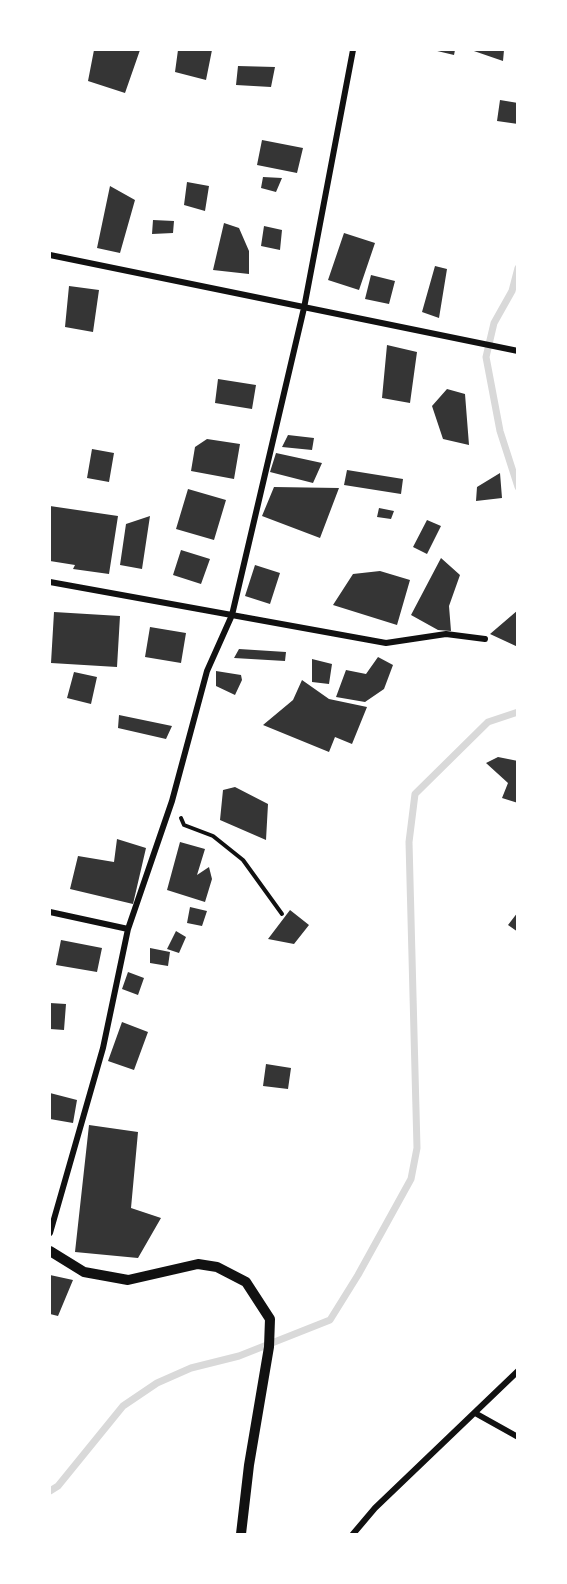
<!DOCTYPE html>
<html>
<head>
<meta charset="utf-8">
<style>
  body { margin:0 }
  #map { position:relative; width:567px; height:1584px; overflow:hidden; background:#fff; font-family:"IBM Plex Serif",serif }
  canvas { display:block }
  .frame { position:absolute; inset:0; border:51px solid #fff; pointer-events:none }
</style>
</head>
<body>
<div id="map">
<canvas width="567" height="1584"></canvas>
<div class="frame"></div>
</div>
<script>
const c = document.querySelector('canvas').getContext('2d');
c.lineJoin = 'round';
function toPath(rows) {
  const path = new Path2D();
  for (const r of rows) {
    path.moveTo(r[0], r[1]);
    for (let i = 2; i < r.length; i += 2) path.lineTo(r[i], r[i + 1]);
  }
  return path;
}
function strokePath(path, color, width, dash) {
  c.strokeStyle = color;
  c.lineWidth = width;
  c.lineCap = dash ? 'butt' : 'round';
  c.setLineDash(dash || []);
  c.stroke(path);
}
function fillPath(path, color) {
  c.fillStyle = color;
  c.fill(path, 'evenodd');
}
strokePath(toPath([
  [518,268,512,291,494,323,486,357,500,431,518,487],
  [50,1491,58,1486,123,1406,157,1383,191,1368,239,1356,330,1320,358,1275,411,1179,417,1148,409,842,415,794,488,722,518,712]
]), '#d9d9d9', 7);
fillPath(toPath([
  [94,50,140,50,125,93,88,81],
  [178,50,212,50,206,80,175,72],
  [433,50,455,50,454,55],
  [471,50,504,50,503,61],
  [238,66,275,67,271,87,236,85],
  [500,100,518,103,518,124,497,121],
  [262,140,303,148,297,173,257,165],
  [263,177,282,178,276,192,261,188],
  [187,182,209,186,205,211,184,205],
  [110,186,135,200,120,253,97,248],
  [153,220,174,221,173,233,152,234],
  [224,223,239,228,249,251,249,274,213,270],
  [264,226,282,230,280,250,261,246],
  [344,233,375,243,359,290,328,280],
  [435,266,447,269,439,318,422,312],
  [371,275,395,281,389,304,365,299],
  [69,286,99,290,93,332,65,327],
  [387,345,417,352,410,403,382,398],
  [218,379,256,385,252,409,215,403],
  [447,389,465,394,469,445,443,439,432,406],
  [288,435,314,438,312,450,282,447],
  [207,439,240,444,234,479,191,471,195,447],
  [92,449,114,453,109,482,87,478],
  [276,453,322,463,313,483,270,472],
  [347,470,403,479,401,494,344,485],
  [500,473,502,498,476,501,477,487],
  [274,487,339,488,320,538,262,516],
  [188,489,226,500,214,540,176,529],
  [50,506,118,516,109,574,73,569,75,565,50,561],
  [379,508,394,511,391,519,377,517],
  [150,516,142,569,120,565,126,524],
  [427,520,441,526,427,554,413,547],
  [181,550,210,559,201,584,173,575],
  [441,558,460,575,449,606,451,631,438,630,411,615],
  [255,565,280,573,270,604,245,596],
  [380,571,410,580,397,625,333,605,353,574],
  [518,610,518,647,490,634],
  [54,612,120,616,117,667,51,663],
  [150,627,186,633,181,663,145,657],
  [239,649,286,652,285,661,234,658],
  [378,657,393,665,384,689,365,702,336,697,346,670,366,674],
  [312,659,332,664,329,684,312,682],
  [216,671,241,675,242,680,235,695,216,686],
  [74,672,97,677,91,704,67,698],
  [302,680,329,699,367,707,352,744,335,737,329,752,263,725,293,700],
  [119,715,172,726,166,739,118,728],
  [498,757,518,761,518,803,502,798,508,783,486,763],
  [235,787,268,804,266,840,220,820,223,790],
  [117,839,146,848,133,904,70,889,78,856,114,862],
  [180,842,205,849,197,875,209,867,212,879,205,902,167,890],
  [190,907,207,911,202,926,187,923],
  [290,910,309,925,294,944,268,939],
  [518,912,518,932,508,925],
  [176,931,186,937,179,953,167,949],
  [61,940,102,948,97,972,56,965],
  [150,948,170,952,168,966,150,963],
  [128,972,144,978,138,995,122,989],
  [50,1003,66,1004,64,1030,50,1029],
  [122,1022,148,1032,134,1070,108,1061],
  [266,1064,291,1068,288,1089,263,1086],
  [50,1093,77,1100,73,1123,50,1119],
  [89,1125,138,1132,131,1208,161,1218,138,1258,75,1252],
  [50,1275,73,1280,58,1316,50,1314]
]), '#353535');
strokePath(toPath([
  [181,818,184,825,213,836,243,860,282,914]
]), '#111', 4);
strokePath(toPath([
  [50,255,518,351],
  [50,582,386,643,446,634,485,639],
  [50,912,128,929],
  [50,1233,103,1048,128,929,172,801,207,671,232,615,304,308,353,50],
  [475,1413,518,1437],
  [353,1534,375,1508,518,1371]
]), '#111', 6);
strokePath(toPath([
  [50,1251,84,1272,128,1280,198,1264,217,1267,246,1282,270,1319,269,1347,249,1465,241,1534]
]), '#111', 10);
</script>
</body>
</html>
